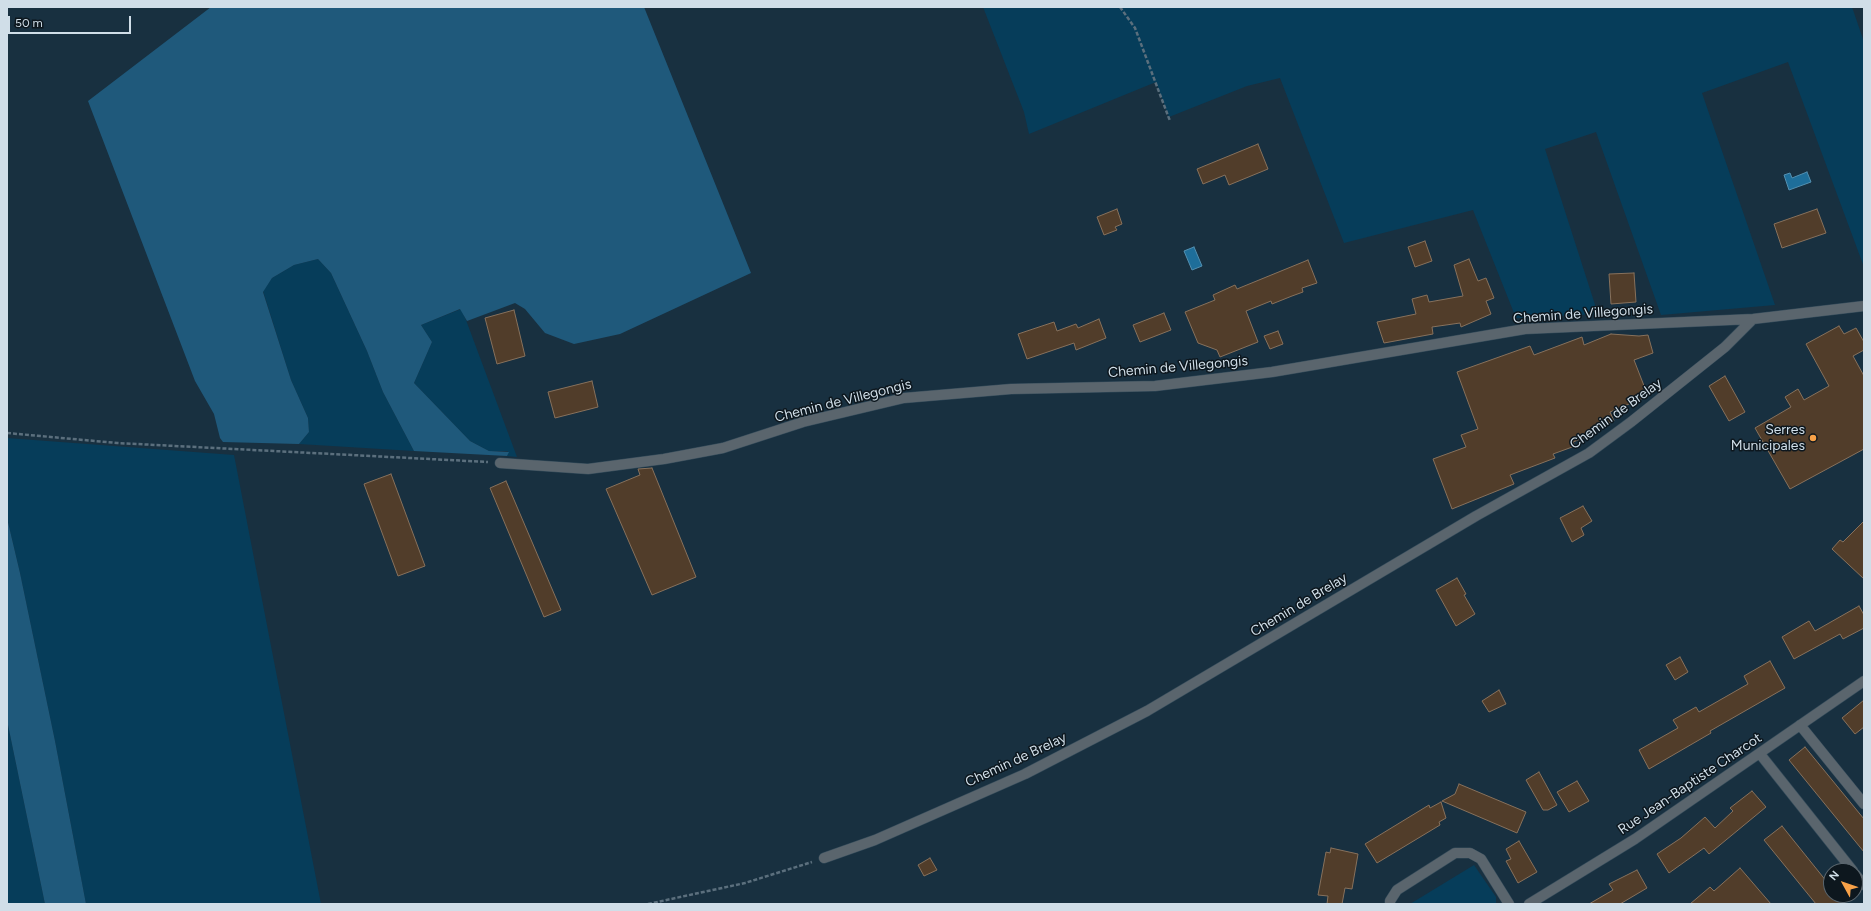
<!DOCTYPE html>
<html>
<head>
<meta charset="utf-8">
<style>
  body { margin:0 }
  #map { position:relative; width:1871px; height:911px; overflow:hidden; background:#183040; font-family:Figtree,sans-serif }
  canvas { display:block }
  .frame { position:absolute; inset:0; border:8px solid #d0dee8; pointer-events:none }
  .north { position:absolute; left:1823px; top:863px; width:40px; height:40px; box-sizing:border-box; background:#0d171e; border:1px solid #5b676f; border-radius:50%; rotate:310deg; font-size:11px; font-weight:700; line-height:16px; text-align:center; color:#d0dee8 }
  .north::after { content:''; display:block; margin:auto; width:14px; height:18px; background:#f7a148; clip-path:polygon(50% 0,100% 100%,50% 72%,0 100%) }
  .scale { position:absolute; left:8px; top:16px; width:123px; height:18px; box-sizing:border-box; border:2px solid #d0dee8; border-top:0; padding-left:5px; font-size:12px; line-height:14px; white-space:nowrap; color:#d0dee8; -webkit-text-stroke:3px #0d171e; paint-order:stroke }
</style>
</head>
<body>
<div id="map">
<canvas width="1871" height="911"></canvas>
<div class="frame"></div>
<div class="north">N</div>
<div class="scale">50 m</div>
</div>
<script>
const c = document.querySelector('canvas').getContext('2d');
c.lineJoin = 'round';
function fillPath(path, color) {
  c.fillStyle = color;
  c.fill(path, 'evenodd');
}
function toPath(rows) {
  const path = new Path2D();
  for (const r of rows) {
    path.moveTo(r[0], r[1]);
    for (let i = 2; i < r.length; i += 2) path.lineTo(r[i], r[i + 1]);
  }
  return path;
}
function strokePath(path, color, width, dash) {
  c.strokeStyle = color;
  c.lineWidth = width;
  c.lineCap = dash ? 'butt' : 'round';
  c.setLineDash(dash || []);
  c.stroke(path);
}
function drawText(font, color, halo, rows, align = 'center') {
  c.font = font + ' Figtree,sans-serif';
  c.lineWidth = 3;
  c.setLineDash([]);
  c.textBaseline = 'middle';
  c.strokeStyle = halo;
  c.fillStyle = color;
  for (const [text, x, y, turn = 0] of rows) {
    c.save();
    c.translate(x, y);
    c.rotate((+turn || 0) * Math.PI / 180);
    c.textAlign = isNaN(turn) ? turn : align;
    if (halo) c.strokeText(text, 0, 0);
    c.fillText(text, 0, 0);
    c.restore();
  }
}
fillPath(toPath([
  [983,7,1852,7,1864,42,1864,267,1788,62,1702,93,1775,305,1661,315,1596,132,1545,149,1598,314,1516,318,1473,210,1344,243,1280,78,1247,86,1169,117,1156,82,1029,134,1024,112],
  [318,259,331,273,367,351,383,392,414,451,299,444,309,432,308,418,291,380,263,291,272,278,294,265],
  [461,309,466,320,517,457,507,456,508,451,489,451,470,441,414,383,432,342,421,325],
  [7,438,234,455,321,904,86,904,55,741,20,573,7,518],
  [7,720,8,725,45,904,7,904],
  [1474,865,1496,897,1496,904,1410,904]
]), '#063d5a');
fillPath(toPath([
  [211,7,644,7,751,273,620,334,574,344,545,333,525,309,515,303,467,321,460,309,421,325,432,342,414,383,470,441,489,451,509,452,507,456,414,451,383,392,367,351,331,273,318,259,294,265,272,278,263,292,291,380,308,418,309,432,299,444,223,442,220,438,214,414,195,381,88,101],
  [7,518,20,573,55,741,86,904,45,904,8,725]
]), '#1f597b');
const water = toPath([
  [1807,172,1811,182,1789,190,1784,175,1790,173,1792,178,1807,172],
  [1194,247,1202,266,1192,270,1184,251,1194,247]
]);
fillPath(water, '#1e6e9a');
strokePath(water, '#5390b1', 1);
const building = toPath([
  [1258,144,1268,169,1229,185,1225,175,1203,184,1197,169,1258,144],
  [1117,209,1122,224,1115,227,1117,230,1104,235,1097,217,1117,209],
  [1817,209,1826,233,1782,248,1774,224,1817,209],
  [1425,241,1432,261,1415,267,1408,247,1425,241],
  [1469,259,1478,281,1486,278,1494,298,1486,301,1491,314,1461,327,1460,323,1432,327,1433,334,1384,343,1377,322,1416,314,1412,299,1427,295,1429,302,1463,296,1454,265,1469,259],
  [1308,260,1317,283,1302,288,1303,292,1292,296,1272,304,1271,301,1246,311,1258,342,1220,357,1217,350,1198,343,1185,312,1215,300,1213,295,1235,285,1237,289,1308,260],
  [1634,273,1636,302,1611,304,1609,274,1634,273],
  [514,310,525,356,497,364,485,318,514,310],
  [1164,313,1171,330,1140,342,1133,325,1164,313],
  [1099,319,1106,338,1076,350,1074,343,1027,359,1018,334,1054,322,1057,331,1076,324,1078,328,1099,319],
  [1839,326,1844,334,1856,328,1864,342,1864,350,1853,356,1864,376,1864,449,1790,489,1755,428,1791,407,1785,397,1798,389,1804,400,1829,386,1806,344,1839,326],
  [1278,331,1283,344,1270,349,1264,336,1278,331],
  [1611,334,1639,336,1648,335,1653,353,1634,360,1648,396,1610,412,1614,421,1589,431,1591,435,1573,442,1575,446,1553,454,1555,458,1510,475,1514,484,1452,509,1433,459,1466,447,1461,435,1478,429,1457,372,1530,346,1534,355,1582,337,1584,345,1611,334],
  [1725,376,1745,412,1729,421,1709,386,1725,376],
  [592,381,598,407,555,418,548,392,592,381],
  [652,468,696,577,652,595,606,489,640,475,638,469,652,468],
  [391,474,425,566,398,576,364,484,391,474],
  [506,481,561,610,544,617,490,488,506,481],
  [1583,506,1592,521,1581,528,1584,535,1572,542,1560,518,1583,506],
  [1864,521,1864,579,1832,549,1840,540,1843,542,1864,521],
  [1457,578,1466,594,1464,595,1475,614,1456,626,1436,590,1457,578],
  [1859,606,1864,615,1864,628,1843,639,1840,634,1794,659,1782,637,1809,621,1815,631,1859,606],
  [1680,657,1688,672,1675,680,1666,665,1680,657],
  [1770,661,1785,688,1710,731,1711,733,1649,769,1639,750,1678,728,1673,720,1696,707,1699,712,1748,684,1744,676,1770,661],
  [1499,690,1506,704,1489,712,1482,701,1499,690],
  [1864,700,1864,727,1855,734,1842,718,1864,700],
  [1805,747,1864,819,1864,852,1789,760,1805,747],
  [1539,772,1557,805,1548,810,1543,810,1526,780,1539,772],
  [1577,781,1589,801,1569,812,1557,792,1577,781],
  [1459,784,1526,812,1517,833,1442,801,1455,794,1459,784],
  [1752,791,1766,807,1709,854,1704,848,1669,873,1657,854,1681,838,1705,817,1715,828,1733,811,1730,808,1752,791],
  [1441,802,1446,818,1439,822,1440,825,1377,863,1365,844,1429,805,1430,808,1441,802],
  [1782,826,1831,887,1831,895,1837,895,1845,904,1816,904,1764,840,1782,826],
  [1519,841,1537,872,1518,883,1506,861,1511,859,1506,849,1519,841],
  [1331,848,1358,854,1352,889,1345,888,1342,904,1327,904,1328,896,1318,895,1326,852,1330,853,1331,848],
  [930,858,937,870,924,876,918,865,930,858],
  [1740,868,1771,904,1690,904,1710,887,1714,891,1740,868],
  [1637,870,1647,888,1620,904,1589,904,1613,890,1609,884,1637,870]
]);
fillPath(building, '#513d2a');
strokePath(building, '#87715c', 1);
const street = toPath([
  [500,463,588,469,664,459,723,448,803,422,904,398,1011,389,1155,386,1272,372,1525,329,1753,319,1864,306],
  [1800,725,1864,804],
  [1760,754,1853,871],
  [824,858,875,840,1025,774,1147,711,1476,516,1589,453,1631,422,1725,347,1753,319],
  [1855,874,1864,885],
  [1390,904,1390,901,1397,890,1455,853,1470,853,1481,859,1509,904],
  [1529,904,1635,839,1864,681]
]);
strokePath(street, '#354c5b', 11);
strokePath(toPath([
  [1120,7,1135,28,1170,121],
  [7,433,117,443,488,462],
  [648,904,745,883,812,862]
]), '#5b6f7d', 2.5, [4, 2]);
strokePath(street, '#5a656d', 10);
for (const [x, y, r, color] of [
  [1813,438,4,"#f7a148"]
]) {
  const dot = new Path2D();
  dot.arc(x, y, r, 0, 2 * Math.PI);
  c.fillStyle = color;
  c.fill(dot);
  strokePath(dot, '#0d171e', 1.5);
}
drawText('14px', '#d0dee8', '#0d171e', [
  ["Chemin de Villegongis",1583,314,-4],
  ["Chemin de Villegongis",1178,367,-5],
  ["Chemin de Villegongis",843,401,-14],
  ["Chemin de Brelay",1616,414,-36],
  ["Chemin de Brelay",1299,605,-31],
  ["Chemin de Brelay",1016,760,-25],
  ["Rue Jean-Baptiste Charcot",1690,784,-34]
]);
drawText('14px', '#d0dee8', '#0d171e', [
  ["Serres",1805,430],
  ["Municipales",1805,446]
], 'right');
</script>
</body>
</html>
